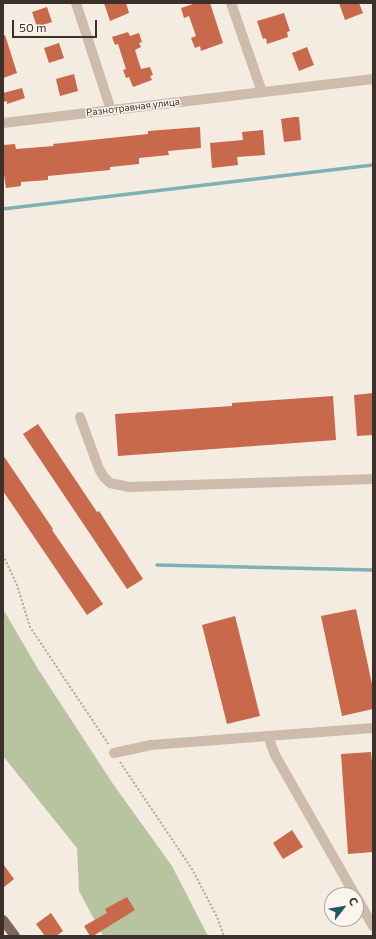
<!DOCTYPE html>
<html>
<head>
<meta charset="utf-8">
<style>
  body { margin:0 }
  #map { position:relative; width:376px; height:939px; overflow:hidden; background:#f4ebe1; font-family:Commissioner,sans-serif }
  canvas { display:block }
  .frame { position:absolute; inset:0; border:4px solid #3b302b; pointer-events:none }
  .north { position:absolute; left:324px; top:887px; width:40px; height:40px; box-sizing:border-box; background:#fbf5ee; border:1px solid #aea6a0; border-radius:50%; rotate:59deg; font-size:11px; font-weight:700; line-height:16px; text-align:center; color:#3b302b }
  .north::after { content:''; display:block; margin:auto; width:14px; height:18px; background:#1f5a5e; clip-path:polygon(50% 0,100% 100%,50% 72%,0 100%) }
  .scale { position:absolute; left:12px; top:20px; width:85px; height:18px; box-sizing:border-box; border:2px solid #3b302b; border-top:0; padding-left:5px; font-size:12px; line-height:14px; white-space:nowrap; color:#3b302b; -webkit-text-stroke:3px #fbf5ee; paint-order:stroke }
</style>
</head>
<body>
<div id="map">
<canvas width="376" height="939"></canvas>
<div class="frame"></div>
<div class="north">С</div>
<div class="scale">50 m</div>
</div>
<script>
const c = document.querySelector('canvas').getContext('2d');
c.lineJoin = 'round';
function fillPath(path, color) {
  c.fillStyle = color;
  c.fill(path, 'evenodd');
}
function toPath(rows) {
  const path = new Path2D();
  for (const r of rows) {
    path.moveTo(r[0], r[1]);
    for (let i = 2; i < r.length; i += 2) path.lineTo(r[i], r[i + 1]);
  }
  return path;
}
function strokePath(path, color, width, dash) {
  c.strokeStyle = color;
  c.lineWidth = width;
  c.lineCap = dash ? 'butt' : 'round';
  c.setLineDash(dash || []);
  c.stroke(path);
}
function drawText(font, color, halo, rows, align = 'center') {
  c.font = font + ' Commissioner,sans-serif';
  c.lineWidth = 3;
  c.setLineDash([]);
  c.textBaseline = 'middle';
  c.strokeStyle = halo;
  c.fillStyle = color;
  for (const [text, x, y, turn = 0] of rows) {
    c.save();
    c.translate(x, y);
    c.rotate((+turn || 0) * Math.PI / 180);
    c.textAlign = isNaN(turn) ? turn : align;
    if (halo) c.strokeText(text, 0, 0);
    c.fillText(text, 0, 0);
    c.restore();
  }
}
fillPath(toPath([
  [3,609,38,669,113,784,172,866,208,936,103,936,79,891,77,848,3,756]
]), '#b8c4a0');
strokePath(toPath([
  [3,209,373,165],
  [157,565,373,570]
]), '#7fb0b2', 3.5);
fillPath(toPath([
  [104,3,126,3,129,13,110,21],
  [196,3,210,3,223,43,201,51,200,46,195,48,191,38,196,36,189,16,184,18,181,8],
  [339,3,359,3,363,13,345,20],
  [47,7,52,22,37,27,32,12],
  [284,13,290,31,287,32,288,37,267,44,266,38,263,39,257,21],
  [128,32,130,36,139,33,142,42,139,43,141,47,135,50,141,69,150,67,153,75,150,76,152,80,133,87,129,77,126,78,123,70,126,69,118,44,115,45,112,37],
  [5,35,17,73,3,78,3,36],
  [59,43,64,58,49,63,44,48],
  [307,47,314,65,299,71,292,53],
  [74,74,78,91,60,96,56,79],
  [22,88,25,98,7,104,7,101,3,102,3,93],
  [294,117,299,117,301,140,284,142,281,119],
  [200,127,201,148,168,151,169,155,139,158,139,164,110,167,110,170,48,176,48,180,21,182,21,186,6,188,3,168,3,145,15,144,16,149,54,146,53,144,148,134,148,131],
  [263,130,265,155,237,157,238,165,212,168,210,143,243,140,242,132],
  [373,393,373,435,357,436,354,395],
  [333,396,336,440,118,456,115,414,232,406,232,403],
  [38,424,97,512,99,511,143,579,127,589,23,434],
  [3,455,53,529,52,530,103,604,87,615,3,491],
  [356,609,373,689,373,709,342,716,321,616],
  [235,616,260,716,227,724,202,625],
  [371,752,373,772,373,852,348,854,341,754],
  [292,830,303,847,283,859,273,843],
  [3,864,14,879,3,888],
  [127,897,135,910,93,936,90,936,84,926,107,913,105,909],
  [51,913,63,931,56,936,45,936,36,924]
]), '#c8694b');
strokePath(toPath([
  [3,555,17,585,30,627,109,745],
  [120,762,192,869,217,917,224,936]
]), '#b9a596', 2, [2, 2]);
strokePath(toPath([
  [76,3,111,110],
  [231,3,262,92],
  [3,123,373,79],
  [80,417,99,469,104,477,110,483,129,487,373,479],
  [268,736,275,755,355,895],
  [114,753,151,745,373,728],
  [356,896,373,926]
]), '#cdbbac', 10);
strokePath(toPath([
  [3,920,15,936]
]), '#7d675c', 10);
drawText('10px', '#3b302b', '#fbf5ee', [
  ["Разнотравная улица",133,107,-7]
]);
</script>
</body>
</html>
